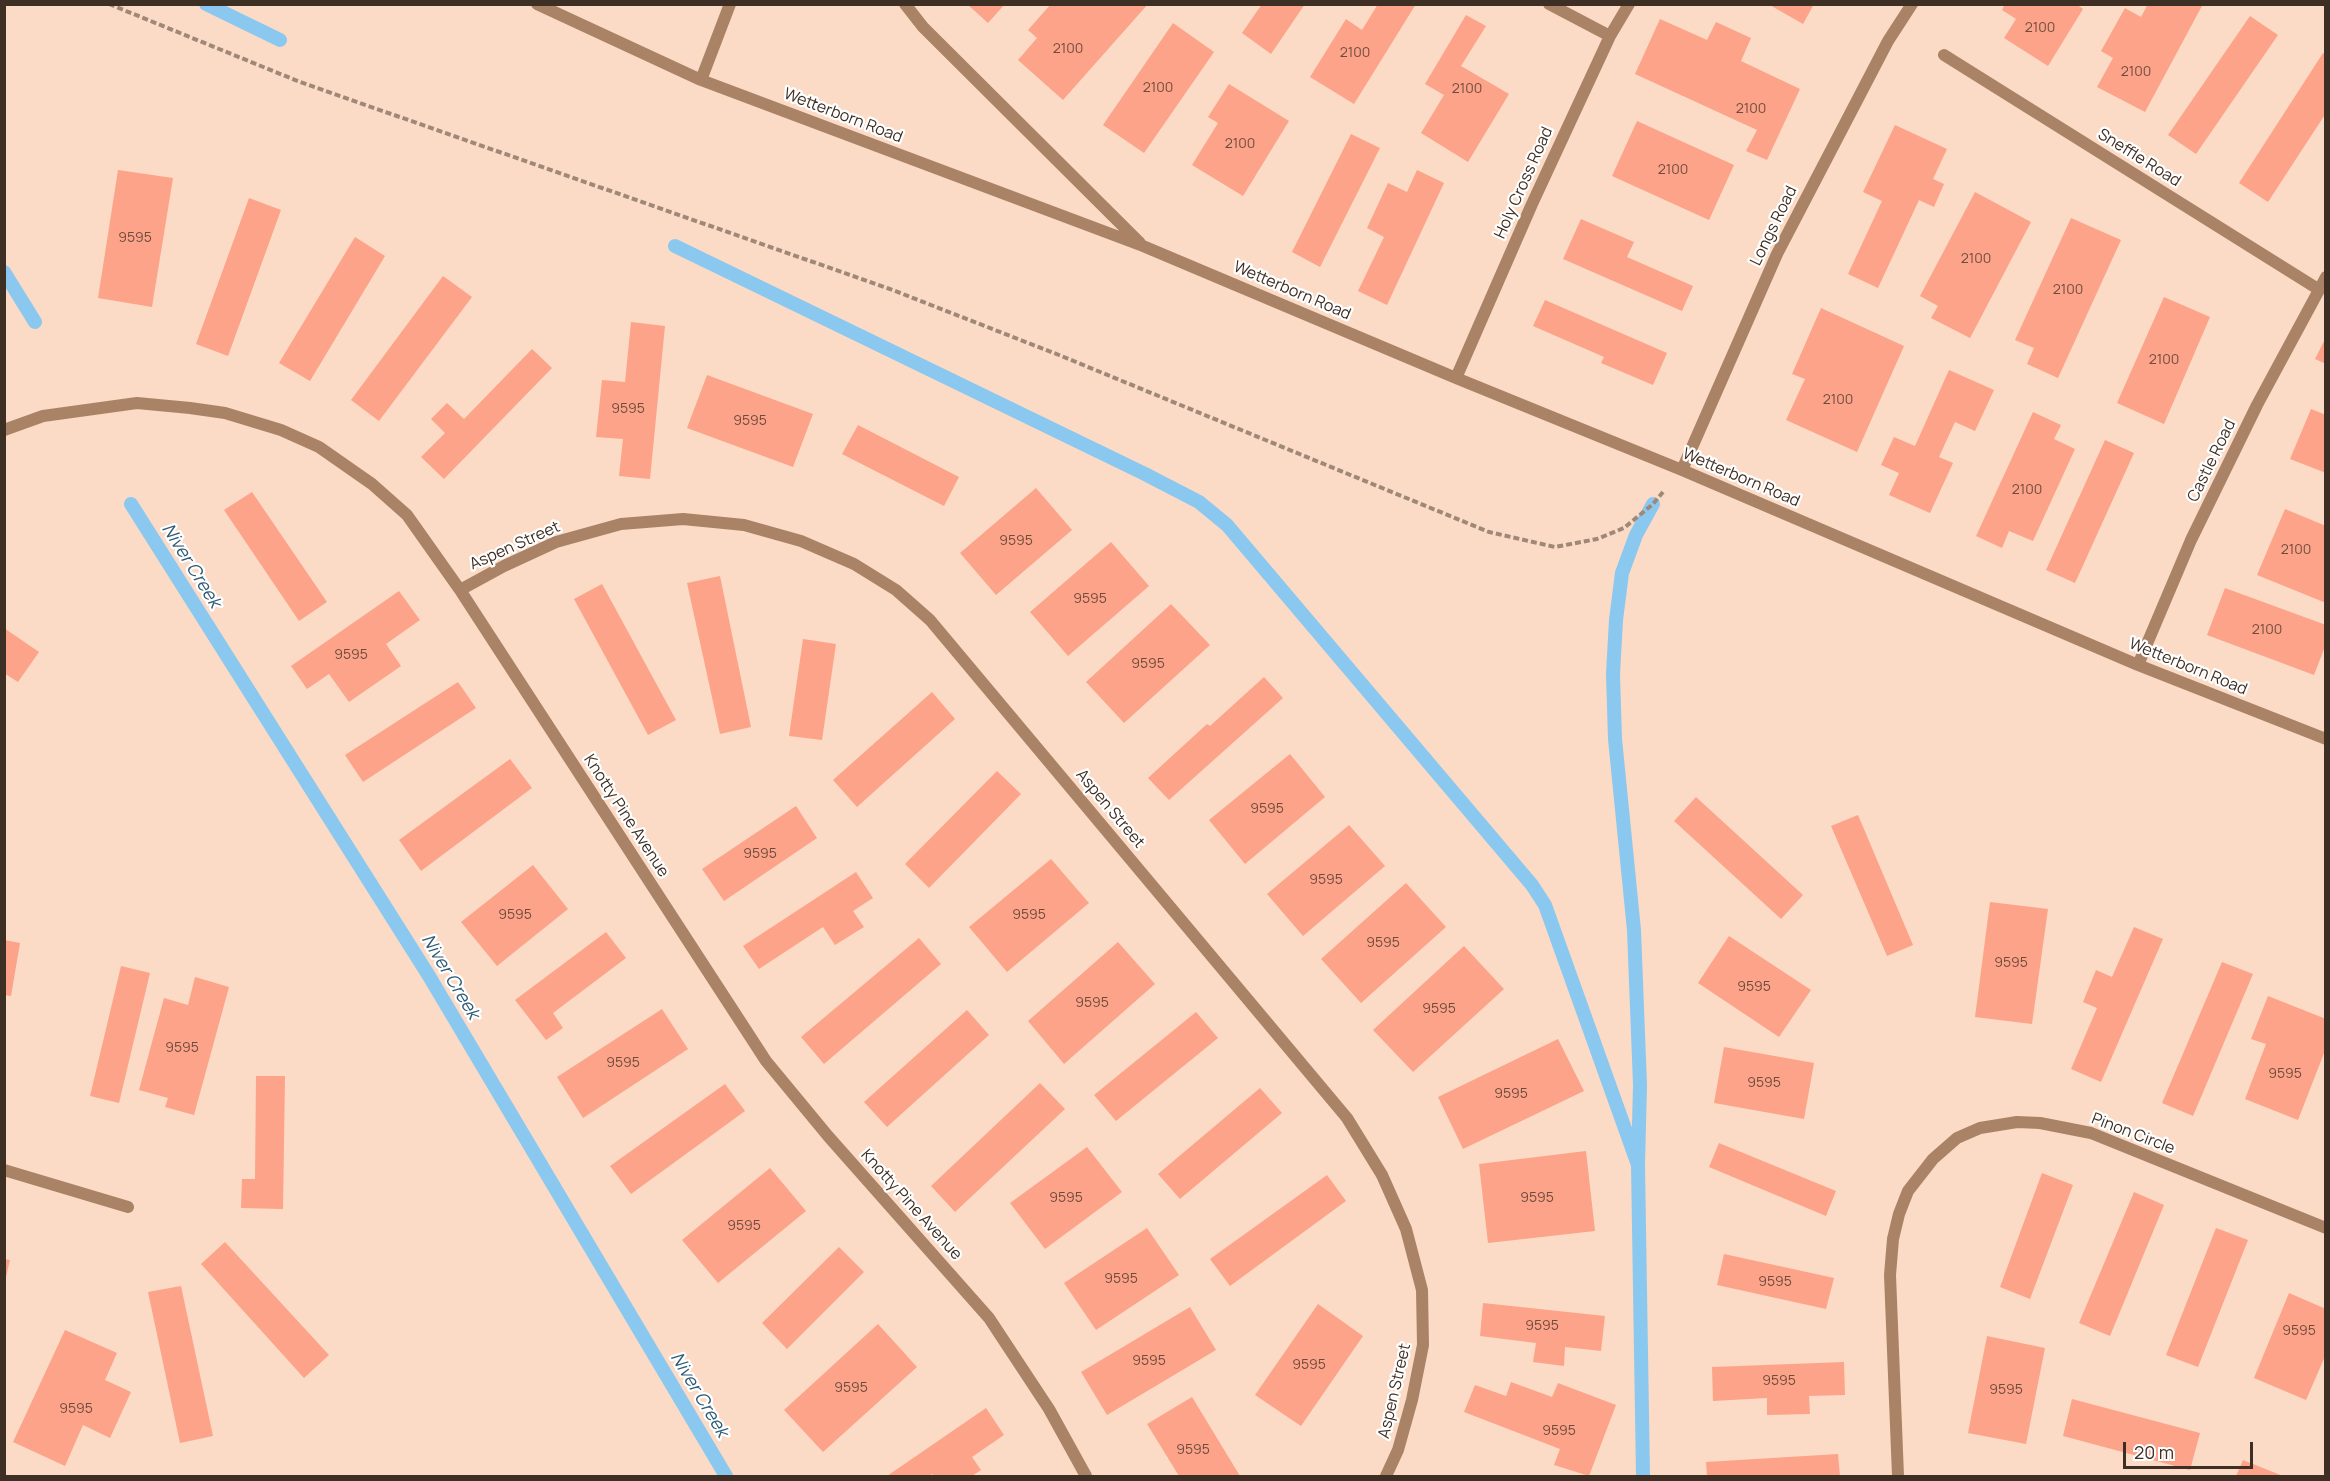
<!DOCTYPE html>
<html>
<head>
<meta charset="utf-8">
<style>
  body { margin:0 }
  #map { position:relative; width:2330px; height:1481px; overflow:hidden; background:#fbdbc5; font-family:Manrope,sans-serif }
  canvas { display:block }
  .frame { position:absolute; inset:0; border:6px solid #3e2f24; pointer-events:none }
  .scale { position:absolute; left:2123px; top:1442px; width:130px; height:27px; box-sizing:border-box; border:3px solid #3e2f24; border-top:0; padding-left:8px; font-size:18px; line-height:21px; white-space:nowrap; color:#3e2f24; -webkit-text-stroke:4px #fff; paint-order:stroke }
</style>
</head>
<body>
<div id="map">
<canvas width="2330" height="1481"></canvas>
<div class="frame"></div>
<div class="scale">20 m</div>
</div>
<script>
const c = document.querySelector('canvas').getContext('2d');
c.lineJoin = 'round';
function toPath(rows) {
  const path = new Path2D();
  for (const r of rows) {
    path.moveTo(r[0], r[1]);
    for (let i = 2; i < r.length; i += 2) path.lineTo(r[i], r[i + 1]);
  }
  return path;
}
function strokePath(path, color, width, dash) {
  c.strokeStyle = color;
  c.lineWidth = width;
  c.lineCap = dash ? 'butt' : 'round';
  c.setLineDash(dash || []);
  c.stroke(path);
}
function fillPath(path, color) {
  c.fillStyle = color;
  c.fill(path, 'evenodd');
}
function drawText(font, color, halo, rows, align = 'center') {
  c.font = font + ' Manrope,sans-serif';
  c.lineWidth = 4.5;
  c.setLineDash([]);
  c.textBaseline = 'middle';
  c.strokeStyle = halo;
  c.fillStyle = color;
  for (const [text, x, y, turn = 0] of rows) {
    c.save();
    c.translate(x, y);
    c.rotate((+turn || 0) * Math.PI / 180);
    c.textAlign = isNaN(turn) ? turn : align;
    if (halo) c.strokeText(text, 0, 0);
    c.fillText(text, 0, 0);
    c.restore();
  }
}
strokePath(toPath([
  [206,4,280,40],
  [675,246,1145,474,1199,502,1227,525,1532,885,1545,905,1638,1165],
  [4,272,35,322],
  [131,504,429,976,726,1476],
  [1643,1476,1638,1165,1640,1085,1634,930,1615,739,1613,674,1616,620,1622,573,1636,535,1653,504]
]), '#8bc8f0', 14);
fillPath(toPath([
  [967,4,1005,4,988,23],
  [1051,4,1148,4,1063,100,1018,60,1037,38,1028,30],
  [1262,4,1305,4,1271,54,1242,33],
  [1378,4,1416,4,1354,104,1310,77,1346,19,1362,30],
  [1768,4,1814,4,1803,24],
  [2005,4,2076,4,2083,9,2048,66,2004,38,2016,19,2002,10],
  [2148,4,2203,4,2145,112,2097,87,2113,58,2101,51,2125,8,2141,17],
  [1466,15,1486,26,1461,66,1509,94,1468,162,1421,133,1444,95,1425,84],
  [2250,16,2278,35,2196,154,2168,135],
  [1660,19,1707,40,1716,22,1751,38,1741,61,1800,89,1767,160,1746,151,1757,130,1635,74],
  [1173,23,1214,52,1144,153,1103,125],
  [2323,53,2326,54,2326,113,2268,202,2239,183],
  [1229,84,1289,121,1243,196,1192,165,1218,123,1208,117],
  [1637,121,1734,165,1709,220,1612,176],
  [1895,125,1947,149,1933,179,1944,184,1934,207,1919,200,1878,288,1848,274,1882,201,1863,192],
  [1351,134,1380,148,1320,267,1292,252],
  [118,170,173,178,152,307,98,298],
  [1417,170,1444,183,1387,305,1358,291,1384,237,1367,228,1388,183,1407,192],
  [1975,192,2031,222,1970,338,1931,318,1938,306,1920,296],
  [249,198,281,210,228,356,196,344],
  [2071,218,2121,240,2058,378,2027,364,2034,348,2015,340],
  [1581,219,1634,242,1627,257,1693,286,1682,311,1563,259],
  [355,237,385,256,310,381,279,363],
  [443,276,472,297,379,421,351,400],
  [2164,297,2210,317,2164,424,2117,403],
  [1545,300,1667,353,1653,385,1601,363,1604,357,1533,326],
  [1821,308,1904,346,1857,452,1786,420,1805,379,1792,374],
  [631,322,665,326,650,479,619,476,623,439,596,437,602,380,625,382],
  [2326,337,2326,364,2315,359],
  [532,349,552,368,444,479,421,457,445,433,431,419,447,403,464,419],
  [1949,370,1994,390,1975,431,1955,422,1939,457,1953,463,1930,513,1889,495,1899,473,1881,465,1894,437,1915,446],
  [707,375,813,414,793,467,687,428],
  [2311,409,2326,415,2326,473,2290,459],
  [2033,412,2061,425,2054,439,2075,449,2033,541,2009,531,2002,548,1976,536],
  [858,425,959,477,944,506,842,454],
  [2105,440,2134,453,2075,583,2046,570],
  [1036,488,1072,530,996,595,960,553],
  [252,492,327,602,299,621,224,510],
  [2285,509,2326,526,2326,603,2257,575],
  [1111,542,1149,586,1068,656,1030,612],
  [720,576,751,727,720,734,687,583],
  [602,584,676,720,648,735,574,599],
  [2225,588,2326,625,2326,644,2314,675,2207,635],
  [399,591,420,620,386,644,401,666,349,702,329,674,307,689,291,666],
  [1171,604,1210,645,1124,723,1086,682],
  [4,628,39,652,18,682,4,673],
  [803,639,836,644,822,740,789,736],
  [1264,677,1283,698,1169,800,1148,778,1207,724,1210,726],
  [458,682,476,708,363,782,345,755],
  [932,692,955,719,857,807,833,780],
  [1290,754,1325,797,1245,864,1209,820],
  [510,759,532,788,421,871,399,840],
  [997,771,1021,794,929,888,905,864],
  [1696,797,1803,895,1781,919,1674,821],
  [796,806,817,838,724,901,702,869],
  [1858,815,1913,945,1887,956,1831,826],
  [1349,825,1385,866,1303,936,1267,894],
  [1051,859,1089,903,1007,972,969,927],
  [533,865,568,909,497,966,461,922],
  [856,872,873,898,853,911,864,927,835,945,823,927,759,969,743,946],
  [1406,883,1446,927,1361,1003,1321,959],
  [1990,902,2048,909,2032,1024,1975,1017],
  [2134,927,2163,939,2101,1082,2071,1069,2097,1008,2083,1002,2096,970,2112,977],
  [606,932,626,958,553,1013,563,1028,546,1040,515,1000],
  [1729,936,1811,990,1779,1037,1698,983],
  [919,938,941,964,824,1064,801,1037],
  [4,940,20,943,11,996,4,995],
  [1118,942,1155,984,1064,1064,1028,1021],
  [1464,946,1504,989,1413,1072,1373,1030],
  [2222,962,2253,974,2193,1116,2162,1103],
  [121,966,150,973,119,1103,90,1096],
  [195,977,229,987,194,1115,165,1107,168,1098,139,1090,164,998,188,1005],
  [2268,996,2326,1019,2326,1048,2298,1120,2245,1099,2266,1044,2251,1039],
  [662,1009,688,1049,583,1118,557,1077],
  [967,1010,989,1035,887,1127,864,1102],
  [1196,1012,1218,1038,1116,1121,1094,1095],
  [1558,1039,1584,1091,1463,1149,1438,1097],
  [1724,1047,1814,1063,1804,1119,1714,1103],
  [256,1076,285,1076,283,1209,241,1208,242,1179,255,1179],
  [1040,1083,1065,1109,955,1212,931,1186],
  [725,1084,745,1111,631,1194,610,1166],
  [1260,1088,1282,1113,1180,1199,1158,1174],
  [1719,1143,1836,1191,1826,1216,1709,1167],
  [1087,1147,1122,1192,1045,1249,1010,1203],
  [1586,1151,1595,1231,1488,1243,1479,1164],
  [770,1168,806,1211,718,1283,682,1240],
  [2042,1173,2073,1185,2030,1299,2000,1287],
  [1327,1175,1346,1201,1230,1286,1210,1259],
  [2134,1192,2164,1205,2110,1336,2079,1323],
  [1147,1228,1179,1275,1096,1330,1064,1283],
  [2216,1228,2248,1240,2198,1367,2166,1355],
  [225,1242,329,1355,304,1378,201,1264],
  [839,1247,864,1272,787,1349,762,1323],
  [1724,1254,1834,1278,1826,1309,1717,1285],
  [4,1259,10,1260,5,1281,4,1281],
  [181,1286,213,1436,180,1443,148,1292],
  [2289,1293,2326,1309,2326,1354,2306,1400,2254,1378],
  [1483,1303,1605,1316,1601,1351,1565,1347,1564,1366,1533,1362,1536,1343,1480,1336],
  [1318,1304,1363,1336,1301,1426,1255,1395],
  [1190,1307,1216,1350,1107,1415,1081,1372],
  [878,1324,917,1367,823,1452,784,1410],
  [65,1330,117,1353,105,1380,131,1392,110,1438,83,1425,65,1466,13,1442],
  [1987,1336,2045,1348,2026,1444,1968,1433],
  [1844,1362,1845,1395,1809,1396,1810,1414,1767,1415,1767,1398,1713,1401,1712,1367],
  [1511,1382,1552,1397,1558,1383,1616,1405,1589,1476,1554,1465,1560,1449,1464,1412,1475,1385,1506,1396],
  [1192,1397,1240,1476,1179,1476,1147,1424],
  [2072,1399,2200,1433,2190,1470,2063,1436],
  [986,1408,1004,1435,972,1457,981,1470,972,1476,934,1476,932,1474,929,1476,887,1476],
  [1838,1454,1840,1476,1707,1476,1706,1462],
  [2243,1460,2283,1476,2236,1476]
]), '#fca389');
strokePath(toPath([
  [109,4,300,82,890,289,1059,355,1489,532,1555,547,1597,539,1624,528,1653,504,1663,492]
]), '#a08878', 4, [6, 3]);
strokePath(toPath([
  [537,4,701,80,1143,246,1456,378,1682,470,2138,665,2326,739],
  [905,4,923,27,1140,243],
  [1549,4,1610,36],
  [1944,55,2318,289],
  [701,80,730,4],
  [1456,378,1532,204,1610,36,1629,4],
  [4,430,43,416,137,403,190,408,225,413,281,430,319,447,372,484,407,515,460,590,766,1061,828,1136,989,1318,1049,1409,1086,1476],
  [1682,470,1777,254,1888,41,1912,4],
  [460,590,504,566,556,542,621,524,683,519,744,525,801,541,854,564,896,590,930,620,1347,1118,1382,1175,1406,1229,1422,1290,1423,1345,1412,1400,1398,1450,1386,1476],
  [2138,665,2191,540,2257,405,2326,277],
  [4,1170,128,1207],
  [1898,1476,1890,1275,1893,1239,1899,1214,1908,1191,1933,1159,1957,1138,1980,1128,2017,1122,2040,1123,2091,1133,2326,1228]
]), '#aa8366', 12);
drawText('14px', '#6e4c3d', null, [
  ["2100",2040,28],
  ["2100",1068,49],
  ["2100",1355,53],
  ["2100",2136,72],
  ["2100",1158,88],
  ["2100",1467,89],
  ["2100",1751,109],
  ["2100",1240,144],
  ["2100",1673,170],
  ["9595",135,238],
  ["2100",1976,259],
  ["2100",2068,290],
  ["2100",2164,360],
  ["2100",1838,400],
  ["9595",628,409],
  ["9595",750,421],
  ["2100",2027,490],
  ["9595",1016,541],
  ["2100",2296,550],
  ["9595",1090,599],
  ["2100",2267,630],
  ["9595",351,655],
  ["9595",1148,664],
  ["9595",1267,809],
  ["9595",760,854],
  ["9595",1326,880],
  ["9595",515,915],
  ["9595",1029,915],
  ["9595",1383,943],
  ["9595",2011,963],
  ["9595",1754,987],
  ["9595",1092,1003],
  ["9595",1439,1009],
  ["9595",182,1048],
  ["9595",623,1063],
  ["9595",2285,1074],
  ["9595",1764,1083],
  ["9595",1511,1094],
  ["9595",1066,1198],
  ["9595",1537,1198],
  ["9595",744,1226],
  ["9595",1121,1279],
  ["9595",1775,1282],
  ["9595",1542,1326],
  ["9595",2299,1331],
  ["9595",1149,1361],
  ["9595",1309,1365],
  ["9595",1779,1381],
  ["9595",851,1388],
  ["9595",2006,1390],
  ["9595",76,1409],
  ["9595",1559,1431],
  ["9595",1193,1450]
]);
drawText('16px', '#3e2f24', '#fff', [
  ["Wetterborn Road",843,116,21],
  ["Sneffle Road",2139,158,32],
  ["Holy Cross Road",1524,183,-66],
  ["Longs Road",1774,226,-64],
  ["Wetterborn Road",1292,291,23],
  ["Castle Road",2212,461,-64],
  ["Wetterborn Road",1741,478,23],
  ["Aspen Street",515,546,-24],
  ["Wetterborn Road",2188,667,22],
  ["Aspen Street",1110,809,50],
  ["Knotty Pine Avenue",626,816,57],
  ["Pinon Circle",2133,1134,21],
  ["Knotty Pine Avenue",911,1205,48],
  ["Aspen Street",1395,1391,-77]
]);
drawText('italic 18px', '#2d5b77', '#fff', [
  ["Niver Creek",191,566,58],
  ["Niver Creek",450,977,59],
  ["Niver Creek",699,1395,59]
]);
</script>
</body>
</html>
